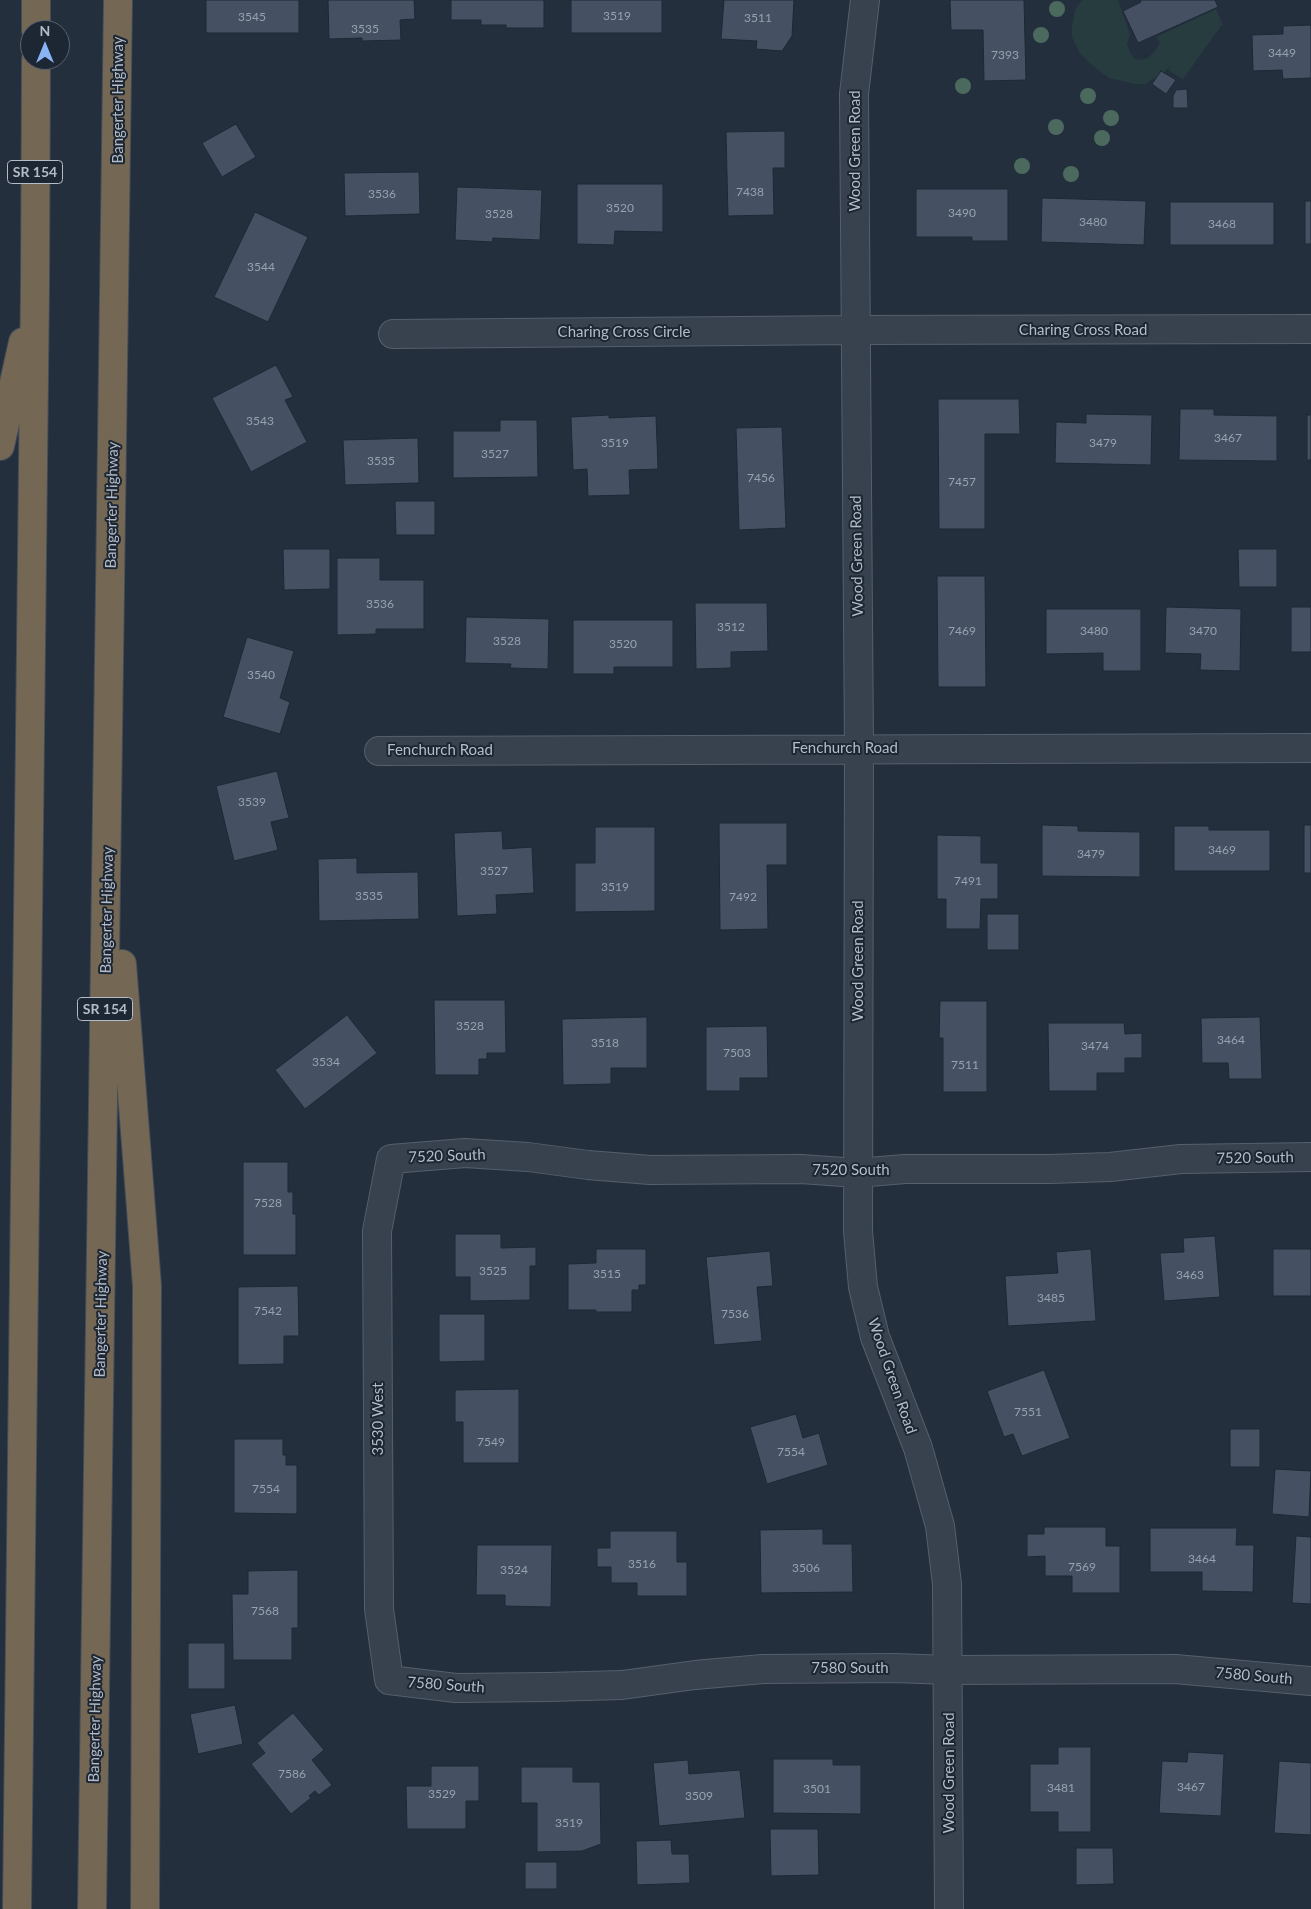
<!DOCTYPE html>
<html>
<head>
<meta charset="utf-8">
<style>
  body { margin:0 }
  #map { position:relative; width:1311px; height:1909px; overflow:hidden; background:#242f3e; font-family:Lato,sans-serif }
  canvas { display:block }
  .north { position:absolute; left:20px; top:20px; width:50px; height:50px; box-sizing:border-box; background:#1d2633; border:1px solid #59626f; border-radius:50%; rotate:0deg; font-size:14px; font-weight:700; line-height:20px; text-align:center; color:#b4bcc9 }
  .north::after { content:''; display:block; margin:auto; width:18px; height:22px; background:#8ab4f8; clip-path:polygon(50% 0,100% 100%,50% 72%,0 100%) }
</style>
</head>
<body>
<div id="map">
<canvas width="1311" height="1909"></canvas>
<div class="north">N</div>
</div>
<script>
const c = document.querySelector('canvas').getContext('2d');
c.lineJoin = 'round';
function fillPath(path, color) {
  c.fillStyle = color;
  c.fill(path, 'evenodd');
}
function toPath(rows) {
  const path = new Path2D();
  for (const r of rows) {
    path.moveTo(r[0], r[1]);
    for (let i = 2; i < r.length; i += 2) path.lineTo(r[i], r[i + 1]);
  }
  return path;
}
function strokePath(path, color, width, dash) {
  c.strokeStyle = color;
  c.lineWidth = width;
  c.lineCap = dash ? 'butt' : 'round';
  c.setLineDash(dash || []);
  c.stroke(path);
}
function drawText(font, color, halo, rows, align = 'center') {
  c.font = font + ' Lato,sans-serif';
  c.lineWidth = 4;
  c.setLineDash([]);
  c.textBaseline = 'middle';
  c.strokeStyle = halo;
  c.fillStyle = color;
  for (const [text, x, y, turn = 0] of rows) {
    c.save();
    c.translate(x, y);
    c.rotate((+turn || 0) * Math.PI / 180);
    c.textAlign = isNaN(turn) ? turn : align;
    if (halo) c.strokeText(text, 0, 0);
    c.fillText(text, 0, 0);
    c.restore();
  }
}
fillPath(toPath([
  [1082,0,1118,0,1130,34,1127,44,1130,53,1135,59,1139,60,1148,58,1156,50,1160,42,1156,37,1216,9,1223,25,1199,36,1221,26,1183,79,1168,70,1170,66,1160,77,1152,79,1146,84,1135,84,1109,78,1092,65,1079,52,1072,37,1072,28,1075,10]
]), '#263c3f');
const building = toPath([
  [206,0,299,0,299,33,206,33,206,0],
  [328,0,414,0,415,19,400,20,401,40,362,41,362,38,329,39,328,0],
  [451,0,544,0,544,28,506,28,506,25,481,25,481,20,451,20,451,0],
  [571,0,662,0,662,33,571,33,571,0],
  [724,0,794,0,792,36,782,51,756,49,757,41,721,39,724,0],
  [950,0,1024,0,1026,80,984,81,983,30,951,30,950,0],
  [1140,0,1215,0,1218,7,1138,43,1123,11,1141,2,1140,0],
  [1311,25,1311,78,1283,79,1282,70,1253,71,1252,35,1283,34,1283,26,1311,25],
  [1161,71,1176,80,1166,94,1152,84,1161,71],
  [1187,89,1188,108,1173,108,1173,96,1176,90,1187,89],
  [236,124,256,157,222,177,202,143,236,124],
  [785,131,785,168,773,168,774,215,728,216,726,132,785,131],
  [419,172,420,214,345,216,344,173,419,172],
  [577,184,663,184,663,232,615,231,614,245,577,244,577,184],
  [457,187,542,190,540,240,493,238,492,242,455,240,457,187],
  [916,189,1008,189,1008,241,972,241,972,237,916,237,916,189],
  [1042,198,1146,201,1144,245,1041,242,1042,198],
  [1305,201,1311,201,1311,244,1305,244,1305,201],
  [1170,202,1274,202,1274,245,1170,245,1170,202],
  [255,212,308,237,268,322,214,297,255,212],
  [276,365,293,397,285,400,307,442,251,472,212,398,276,365],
  [938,399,1019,399,1020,434,985,434,985,529,939,529,938,399],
  [1180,409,1214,409,1214,415,1277,416,1277,461,1179,460,1180,409],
  [1086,414,1152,415,1151,465,1055,463,1056,422,1086,423,1086,414],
  [609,415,609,418,656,416,658,469,629,470,630,495,588,496,587,469,573,470,571,417,609,415],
  [1307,415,1311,415,1311,460,1307,460,1307,415],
  [500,420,537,420,538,477,453,478,453,431,500,431,500,420],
  [782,427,786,528,739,530,736,428,782,427],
  [418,438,419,483,345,485,343,440,418,438],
  [395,501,435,501,435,535,396,535,395,501],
  [283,549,330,549,330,589,284,590,283,549],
  [1238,549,1277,549,1277,587,1239,587,1238,549],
  [337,558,380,558,380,580,424,580,424,629,376,629,376,634,337,635,337,558],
  [937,576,985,576,986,687,938,687,937,576],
  [695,603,767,603,768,651,731,652,731,668,696,669,695,603],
  [1166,607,1241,609,1240,671,1200,670,1201,654,1165,653,1166,607],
  [1291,607,1311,607,1311,652,1291,652,1291,607],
  [1046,609,1141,609,1141,671,1103,671,1103,653,1046,654,1046,609],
  [466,617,549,619,548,669,510,668,511,664,465,663,466,617],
  [573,620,673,620,673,667,614,667,614,674,573,674,573,620],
  [247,637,294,651,280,698,290,702,280,734,223,717,247,637],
  [277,771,289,818,271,822,278,850,234,861,216,786,277,771],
  [719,823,787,823,787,865,767,865,768,929,720,930,719,823],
  [1042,825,1078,826,1078,831,1140,832,1140,877,1042,876,1042,825],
  [1304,825,1311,825,1311,873,1304,873,1304,825],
  [1174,826,1209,826,1209,830,1270,830,1270,871,1174,871,1174,826],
  [595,827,655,827,655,911,575,912,575,863,595,863,595,827],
  [502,831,503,849,532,847,534,893,496,895,497,914,457,916,454,833,502,831],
  [937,835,981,836,981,863,998,863,998,899,981,899,980,929,946,929,946,899,937,899,937,835],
  [357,858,357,873,418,872,419,919,319,921,318,859,357,858],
  [987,914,1019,914,1019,950,987,950,987,914],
  [434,1000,505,1000,506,1053,487,1053,487,1059,479,1059,479,1075,435,1075,434,1000],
  [940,1001,987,1001,987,1092,943,1092,943,1038,939,1038,940,1001],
  [347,1015,377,1053,305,1109,275,1070,347,1015],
  [647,1017,647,1068,611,1068,611,1084,563,1085,562,1019,647,1017],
  [1260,1017,1262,1079,1229,1079,1228,1063,1202,1063,1201,1018,1260,1017],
  [1048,1023,1124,1023,1125,1034,1142,1033,1142,1058,1125,1058,1125,1073,1097,1073,1097,1091,1049,1091,1048,1023],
  [767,1026,768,1078,740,1078,740,1091,706,1091,706,1027,767,1026],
  [243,1162,288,1162,288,1192,293,1192,293,1214,296,1214,296,1255,243,1255,243,1162],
  [455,1234,501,1234,501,1248,536,1247,536,1266,530,1266,530,1300,470,1301,470,1277,455,1277,455,1234],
  [1215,1236,1220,1297,1164,1301,1160,1253,1184,1252,1183,1238,1215,1236],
  [596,1249,646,1249,646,1285,639,1285,639,1290,632,1290,632,1312,596,1312,596,1310,568,1310,568,1264,596,1263,596,1249],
  [1091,1249,1096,1321,1008,1326,1005,1276,1058,1273,1056,1252,1091,1249],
  [1273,1249,1311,1249,1311,1296,1273,1296,1273,1249],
  [770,1251,773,1286,757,1287,762,1341,714,1345,706,1257,770,1251],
  [298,1286,299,1336,284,1336,284,1364,238,1365,238,1287,298,1286],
  [439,1314,485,1314,485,1361,439,1362,439,1314],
  [1044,1370,1070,1438,1022,1456,1013,1434,1004,1437,987,1391,1044,1370],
  [519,1389,519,1463,463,1463,463,1422,455,1422,455,1390,519,1389],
  [796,1414,803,1438,819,1433,828,1465,767,1484,750,1427,796,1414],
  [1230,1429,1260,1429,1260,1467,1230,1467,1230,1429],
  [234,1439,283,1439,283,1455,286,1455,286,1465,297,1465,297,1514,234,1513,234,1439],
  [1275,1469,1311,1471,1309,1517,1272,1514,1275,1469],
  [1044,1527,1106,1527,1106,1546,1120,1546,1120,1593,1072,1593,1072,1576,1045,1576,1045,1556,1027,1557,1027,1534,1044,1534,1044,1527],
  [1150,1528,1237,1528,1236,1545,1254,1545,1253,1592,1202,1591,1202,1572,1150,1572,1150,1528],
  [823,1529,823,1544,852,1544,853,1592,761,1593,760,1530,823,1529],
  [610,1531,677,1531,677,1562,687,1562,687,1596,637,1596,637,1583,611,1583,611,1567,597,1567,597,1548,610,1548,610,1531],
  [1296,1536,1311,1537,1311,1604,1292,1603,1296,1536],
  [477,1545,552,1545,551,1607,505,1606,505,1595,476,1595,477,1545],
  [298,1570,298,1628,292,1628,292,1660,233,1660,232,1594,248,1594,248,1571,298,1570],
  [188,1643,225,1643,225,1689,188,1689,188,1643],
  [235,1705,243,1744,198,1754,190,1714,235,1705],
  [293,1713,324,1750,312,1760,332,1785,319,1795,315,1791,309,1796,311,1798,291,1814,251,1764,265,1753,257,1743,293,1713],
  [1058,1747,1091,1747,1091,1832,1058,1832,1058,1812,1030,1812,1030,1764,1058,1764,1058,1747],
  [1188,1752,1224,1754,1221,1816,1159,1813,1162,1761,1187,1762,1188,1752],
  [773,1759,833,1759,833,1765,861,1765,861,1814,773,1813,773,1759],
  [688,1760,689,1774,740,1770,745,1818,659,1826,653,1763,688,1760],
  [1279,1761,1311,1763,1311,1835,1274,1833,1279,1761],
  [431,1766,479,1766,479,1801,466,1801,466,1829,407,1829,406,1786,431,1786,431,1766],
  [521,1767,573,1767,573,1782,600,1782,601,1844,582,1851,537,1852,537,1803,521,1803,521,1767],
  [770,1829,818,1829,819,1875,771,1876,770,1829],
  [671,1840,672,1854,689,1854,690,1883,637,1885,636,1841,671,1840],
  [1076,1848,1113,1848,1114,1884,1076,1885,1076,1848],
  [525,1862,557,1862,557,1889,525,1889,525,1862]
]);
fillPath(building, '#455162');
strokePath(building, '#1f2835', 1);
const street = toPath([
  [865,0,854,94,859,748,858,1231,863,1287,875,1337,918,1448,940,1526,947,1584,949,1909],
  [393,334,855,330,1311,329],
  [379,751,1311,748],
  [1311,1157,1181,1159,1110,1167,1050,1169,905,1169,857,1173,801,1169,650,1170,588,1165,528,1157,465,1153,391,1159,377,1231,379,1609,389,1680,456,1688,548,1687,622,1685,695,1675,763,1669,895,1668,948,1670,1175,1669,1311,1681]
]);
const highway = toPath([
  [36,30,36,0],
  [0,446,23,342],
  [122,964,147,1286,145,1909],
  [17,1909,35,285,36,60],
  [92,1909,118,0]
]);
strokePath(street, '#565f6c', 30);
strokePath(highway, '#434c59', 30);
strokePath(street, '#38414e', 28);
strokePath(highway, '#746855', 28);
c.fillStyle = '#4b6a5d';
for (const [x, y] of [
  [1057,9],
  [1041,35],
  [963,86],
  [1088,96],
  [1111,118],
  [1056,127],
  [1102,138],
  [1022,166],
  [1071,174]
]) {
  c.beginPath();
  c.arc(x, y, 8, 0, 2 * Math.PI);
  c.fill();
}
drawText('12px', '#98a1af', null, [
  ["3519",617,16],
  ["3545",252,17],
  ["3511",758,18],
  ["3535",365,29],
  ["3449",1282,53],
  ["7393",1005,55],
  ["7438",750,192],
  ["3536",382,194],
  ["3520",620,208],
  ["3490",962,213],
  ["3528",499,214],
  ["3480",1093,222],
  ["3468",1222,224],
  ["3544",261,267],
  ["3543",260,421],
  ["3467",1228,438],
  ["3519",615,443],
  ["3479",1103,443],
  ["3527",495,454],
  ["3535",381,461],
  ["7456",761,478],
  ["7457",962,482],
  ["3536",380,604],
  ["3512",731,627],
  ["7469",962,631],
  ["3480",1094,631],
  ["3470",1203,631],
  ["3528",507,641],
  ["3520",623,644],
  ["3540",261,675],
  ["3539",252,802],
  ["3469",1222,850],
  ["3479",1091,854],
  ["3527",494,871],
  ["7491",968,881],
  ["3519",615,887],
  ["3535",369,896],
  ["7492",743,897],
  ["3528",470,1026],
  ["3464",1231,1040],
  ["3518",605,1043],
  ["3474",1095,1046],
  ["7503",737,1053],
  ["3534",326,1062],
  ["7511",965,1065],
  ["7528",268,1203],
  ["3525",493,1271],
  ["3515",607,1274],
  ["3463",1190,1275],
  ["3485",1051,1298],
  ["7542",268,1311],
  ["7536",735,1314],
  ["7551",1028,1412],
  ["7549",491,1442],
  ["7554",791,1452],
  ["7554",266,1489],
  ["3464",1202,1559],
  ["3516",642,1564],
  ["7569",1082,1567],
  ["3506",806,1568],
  ["3524",514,1570],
  ["7568",265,1611],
  ["7586",292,1774],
  ["3467",1191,1787],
  ["3481",1061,1788],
  ["3501",817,1789],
  ["3529",442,1794],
  ["3509",699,1796],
  ["3519",569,1823]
]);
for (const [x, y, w] of [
  [35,172,55],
  [105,1009,55]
]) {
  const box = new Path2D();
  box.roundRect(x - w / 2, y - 11.5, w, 23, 4);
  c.fillStyle = '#1d2633';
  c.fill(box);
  strokePath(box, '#b4bcc9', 1);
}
drawText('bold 14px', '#b4bcc9', null, [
  ["SR 154",35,172],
  ["SR 154",105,1009]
]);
drawText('15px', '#b4bcc9', '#1d2633', [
  ["Bangerter Highway",118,100,-90],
  ["Wood Green Road",855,151,-90],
  ["Charing Cross Road",1083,330],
  ["Charing Cross Circle",624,332],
  ["Bangerter Highway",112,505,-89],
  ["Wood Green Road",857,556,-91],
  ["Fenchurch Road",845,748],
  ["Fenchurch Road",440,750],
  ["Bangerter Highway",107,910,-89],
  ["Wood Green Road",858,961,-90],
  ["7520 South",447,1156,-2],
  ["7520 South",1255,1158,-1],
  ["7520 South",851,1170],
  ["Bangerter Highway",101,1314,-89],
  ["Wood Green Road",892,1376,71],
  ["3530 West",378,1419,-90],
  ["7580 South",850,1668],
  ["7580 South",1254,1676,5],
  ["7580 South",446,1685,4],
  ["Bangerter Highway",95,1719,-89],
  ["Wood Green Road",949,1773,-90]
]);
</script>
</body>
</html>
